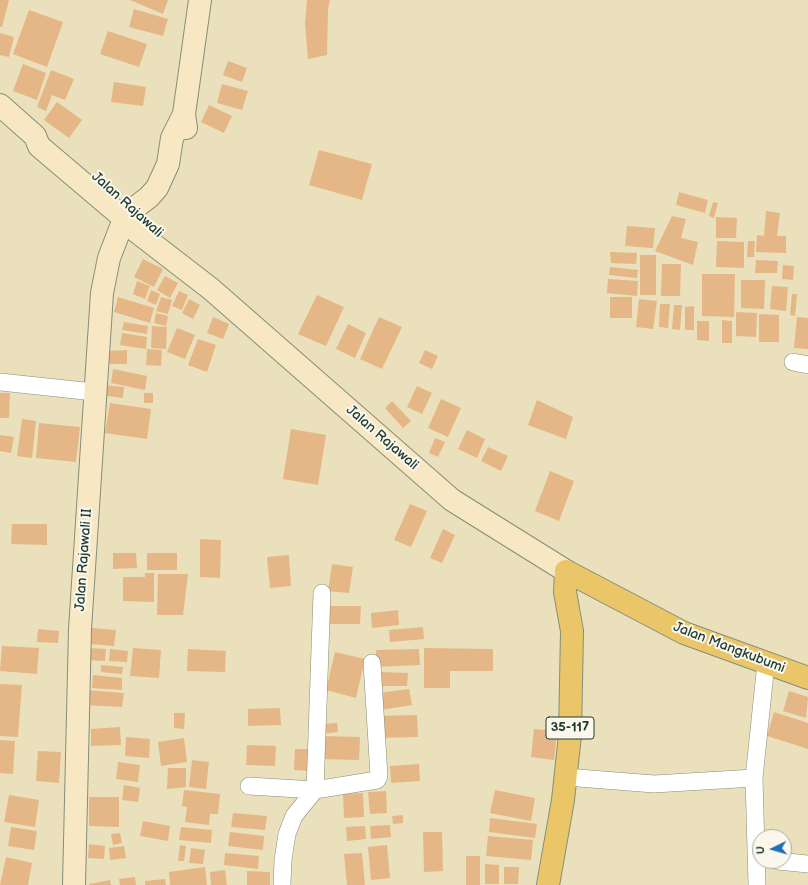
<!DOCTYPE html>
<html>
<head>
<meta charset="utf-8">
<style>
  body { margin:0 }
  #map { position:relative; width:808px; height:885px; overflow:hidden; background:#eae0bc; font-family:"Balsamiq Sans",sans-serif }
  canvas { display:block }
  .north { position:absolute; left:752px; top:829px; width:40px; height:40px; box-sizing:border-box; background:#fbf7ec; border:1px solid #a3ada2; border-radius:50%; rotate:265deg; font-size:11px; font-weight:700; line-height:16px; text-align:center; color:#1f3d34 }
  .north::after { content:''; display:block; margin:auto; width:14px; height:18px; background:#1f6fb2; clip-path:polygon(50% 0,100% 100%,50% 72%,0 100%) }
</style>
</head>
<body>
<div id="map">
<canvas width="808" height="885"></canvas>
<div class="north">U</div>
</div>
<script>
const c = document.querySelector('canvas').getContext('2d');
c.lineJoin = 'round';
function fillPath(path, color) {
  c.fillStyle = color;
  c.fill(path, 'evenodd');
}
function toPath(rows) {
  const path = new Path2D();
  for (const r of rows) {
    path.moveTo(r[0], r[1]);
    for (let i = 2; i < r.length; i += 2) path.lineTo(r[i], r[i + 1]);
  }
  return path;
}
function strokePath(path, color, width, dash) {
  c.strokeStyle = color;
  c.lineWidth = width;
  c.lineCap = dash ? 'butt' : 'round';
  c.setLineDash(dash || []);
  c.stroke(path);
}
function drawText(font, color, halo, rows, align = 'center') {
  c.font = font + ' "Balsamiq Sans",sans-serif';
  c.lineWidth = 4;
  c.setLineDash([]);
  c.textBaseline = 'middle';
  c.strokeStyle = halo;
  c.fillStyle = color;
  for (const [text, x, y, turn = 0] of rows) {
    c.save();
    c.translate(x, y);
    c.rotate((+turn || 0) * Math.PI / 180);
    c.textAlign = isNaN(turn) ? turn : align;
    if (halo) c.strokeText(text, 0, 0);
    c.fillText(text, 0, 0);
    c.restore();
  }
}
fillPath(toPath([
  [0,0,9,0,2,27,0,27],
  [130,0,168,0,163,14],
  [307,0,330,0,328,9,327,55,308,59,305,23],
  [134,9,168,19,163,36,129,27],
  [29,10,63,22,47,67,13,54],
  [108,31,147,44,139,67,100,54],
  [0,33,14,37,9,57,0,55],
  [228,61,247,68,242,82,223,75],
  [23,64,46,73,37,100,13,91],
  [51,70,74,79,65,100,52,95,46,111,37,107],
  [114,82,146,87,143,106,111,102],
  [222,84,248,91,242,110,217,103],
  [57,102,82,120,69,138,44,120],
  [209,105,232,116,224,133,201,122],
  [319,150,372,164,362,200,309,185],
  [679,192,708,200,705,213,676,205],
  [713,202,718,203,714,218,709,216],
  [766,211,780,213,777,236,786,236,786,253,756,252,757,235,764,236],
  [672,216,686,219,681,238,698,242,693,265,655,251],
  [716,217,737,218,736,238,716,238],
  [627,226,655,228,653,248,625,246],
  [717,241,744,242,744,268,716,267],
  [748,241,755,241,754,257,747,257],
  [610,252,637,253,636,264,611,263],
  [640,255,656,255,656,295,640,295],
  [143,259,163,269,154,287,134,277],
  [756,260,778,261,777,273,755,273],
  [662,264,681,264,680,296,661,296],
  [783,265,794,266,793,280,782,279],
  [610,267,638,270,637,278,609,275],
  [702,274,735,274,734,317,702,316],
  [165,276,178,283,170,298,157,290],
  [608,279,638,281,637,296,607,293],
  [741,280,765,280,764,309,741,308],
  [137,281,150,286,145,299,133,294],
  [772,286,788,287,786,311,770,309],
  [151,290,160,294,156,305,147,301],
  [179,291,188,295,182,310,172,306],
  [792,294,797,294,795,316,790,315],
  [317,295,344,307,326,346,298,334],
  [118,297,154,308,150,323,114,312],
  [161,297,172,300,168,314,156,311],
  [610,297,632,297,632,318,610,318],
  [189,299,200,305,193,319,182,313],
  [639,299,657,301,653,329,636,327],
  [660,304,670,304,668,328,659,327],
  [674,305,682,305,680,330,672,329],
  [694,306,694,330,685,330,685,307],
  [736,312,757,313,756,337,736,336],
  [156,313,168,316,166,326,154,323],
  [759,314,779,315,779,342,759,342],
  [213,317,229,324,223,339,207,333],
  [379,317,402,327,382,369,360,359],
  [797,317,808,318,808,349,794,348],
  [722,320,732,321,732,343,722,343],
  [697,321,709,321,709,341,697,340],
  [124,322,148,326,147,334,122,330],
  [348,324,366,333,355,358,336,349],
  [152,326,167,327,166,349,151,348],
  [177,328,195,335,185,359,167,352],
  [122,333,147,337,146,349,120,345],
  [198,339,216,345,207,372,188,365],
  [147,349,162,350,161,366,146,365],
  [127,350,127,364,107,364,107,351],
  [425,350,438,356,432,369,419,363],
  [113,369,147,376,145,390,111,383],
  [102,385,124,387,123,398,101,395],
  [417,386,432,393,422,414,407,407],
  [0,393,10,393,9,418,0,418],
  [144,393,153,393,153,403,144,403],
  [441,399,461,408,448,437,428,428],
  [537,400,573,417,566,439,528,425],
  [392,401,411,421,403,428,385,408],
  [110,403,151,409,147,439,105,433],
  [22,419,36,421,32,458,17,456],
  [39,423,80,427,76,462,36,458],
  [291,429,326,435,318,485,283,479],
  [467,430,485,439,477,458,458,449],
  [0,435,14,437,11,453,0,451],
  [435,438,445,442,438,457,429,453],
  [488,447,508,456,501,471,481,461],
  [550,471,574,481,559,521,535,511],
  [410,504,427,511,411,547,394,540],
  [12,524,47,524,47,545,11,544],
  [443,529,455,535,442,563,430,558],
  [200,539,221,540,220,578,200,577],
  [113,553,136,553,137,568,113,569],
  [147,553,177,553,177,570,147,570],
  [289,555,291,586,270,588,267,557],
  [332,564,353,567,349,593,328,591],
  [145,573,154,573,154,602,123,601,123,577,145,577],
  [158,574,188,574,183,615,157,615],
  [327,606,361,606,360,624,327,624],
  [398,610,399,625,372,628,371,613],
  [423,627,424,639,390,642,389,630],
  [92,628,116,630,114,646,91,644],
  [38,629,59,631,58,643,37,642],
  [2,646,39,648,37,674,0,671],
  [88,648,106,649,105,661,87,660],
  [133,648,161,650,159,678,130,676],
  [424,648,493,649,493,671,450,671,450,688,424,688],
  [110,649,128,651,127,662,109,661],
  [188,649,226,651,225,672,187,671],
  [419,649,420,665,376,667,376,650],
  [335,652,365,659,356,698,326,690],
  [101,665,123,667,122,674,101,672],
  [380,672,408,673,407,686,380,686],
  [93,675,122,678,122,690,92,688],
  [0,684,22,685,18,737,0,736],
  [409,689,412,705,381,710,378,693],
  [85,690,124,693,122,707,84,705],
  [789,691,808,697,806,718,783,711],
  [280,708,281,725,248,726,248,709],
  [774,712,808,723,808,749,767,736],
  [174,713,185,713,184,729,174,728],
  [417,715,418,737,377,738,376,716],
  [337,723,338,732,322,734,321,724],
  [120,727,121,745,91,746,91,729],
  [534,729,557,731,554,760,531,757],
  [321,736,360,737,359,760,320,759],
  [126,737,150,739,149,758,125,756],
  [184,738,187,762,161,766,158,742],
  [0,740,15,741,13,774,0,773],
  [247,745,276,746,275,766,246,765],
  [295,749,309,749,309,771,294,770],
  [38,751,61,752,59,783,36,781],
  [192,760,209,762,206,789,189,787],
  [118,762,140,765,138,782,116,779],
  [419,764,420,781,391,783,390,766],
  [168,768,186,768,186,787,167,789],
  [124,785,140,788,138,802,122,800],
  [184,790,220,794,218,814,210,814,209,825,185,822,187,807,182,806],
  [495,790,535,798,531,821,490,813],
  [386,791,387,813,370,814,368,792],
  [363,793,364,817,344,818,343,794],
  [9,795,39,800,35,827,4,822],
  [89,797,119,797,119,827,89,826],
  [233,813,267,816,265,830,231,827],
  [403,815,403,823,393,824,392,816],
  [490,818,537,824,535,838,489,832],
  [143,821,170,826,168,841,140,836],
  [390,825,391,837,371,839,370,826],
  [365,826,366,839,347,841,346,827],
  [11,827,37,831,34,850,8,846],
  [181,827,212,830,211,843,179,840],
  [230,832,264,836,263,850,228,846],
  [423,832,442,832,443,871,424,872],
  [120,833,122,843,113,845,111,834],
  [488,836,533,840,531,860,486,856],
  [89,844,105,846,104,859,88,858],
  [180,845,186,846,184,861,178,861],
  [387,845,390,878,371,880,368,847],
  [124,846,126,858,110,860,109,848],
  [191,848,205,850,203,864,189,863],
  [225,853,259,856,258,869,224,865],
  [362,853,365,885,347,885,344,854],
  [466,856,480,856,480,885,466,885],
  [6,857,32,863,28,885,0,885],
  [485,864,499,865,499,884,485,884],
  [205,867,207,885,170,885,169,872],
  [504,867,519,867,518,884,504,884],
  [225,870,227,885,211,885,210,872],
  [247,871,270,872,270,885,247,885],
  [135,877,136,885,120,885,119,879],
  [165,879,166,885,145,885,145,881],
  [110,880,111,885,89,885,89,884]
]), '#e5b786');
const street = toPath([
  [793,362,808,365],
  [0,382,94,392],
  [566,777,654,784,754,778],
  [249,786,315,790,377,780,379,776,372,663],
  [778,861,808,864],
  [282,885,283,860,287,834,294,816,315,790,322,593],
  [757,885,754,778,766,663]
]);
const secondary = toPath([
  [0,105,35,136,39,146,118,213,132,228,211,289,452,500,566,571],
  [186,128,184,114,200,0],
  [74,885,80,629,102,293,109,258,124,219,132,210,149,197,157,188,168,164,172,138,184,114]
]);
const primary = toPath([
  [548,885,563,800,570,735,572,631,565,592,566,571,684,633,808,678]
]);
strokePath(street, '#848e78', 18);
strokePath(secondary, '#848e78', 24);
strokePath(primary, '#848e78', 24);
strokePath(street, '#fff', 17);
strokePath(secondary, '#f7e8c3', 22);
strokePath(primary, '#eac669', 22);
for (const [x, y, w] of [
  [570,728,48]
]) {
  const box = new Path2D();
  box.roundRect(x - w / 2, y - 11, w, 22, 3);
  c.fillStyle = '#fbf7ec';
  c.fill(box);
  strokePath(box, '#1f3d34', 1);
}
drawText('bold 13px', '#1f3d34', null, [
  ["35-117",570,728]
]);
drawText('14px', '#1f3d34', '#fbf7ec', [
  ["Jalan Rajawali",127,205,42],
  ["Jalan Rajawali",382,438,41],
  ["Jalan Rajawali II",84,560,-86],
  ["Jalan Mangkubumi",729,648,21]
]);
</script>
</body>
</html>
